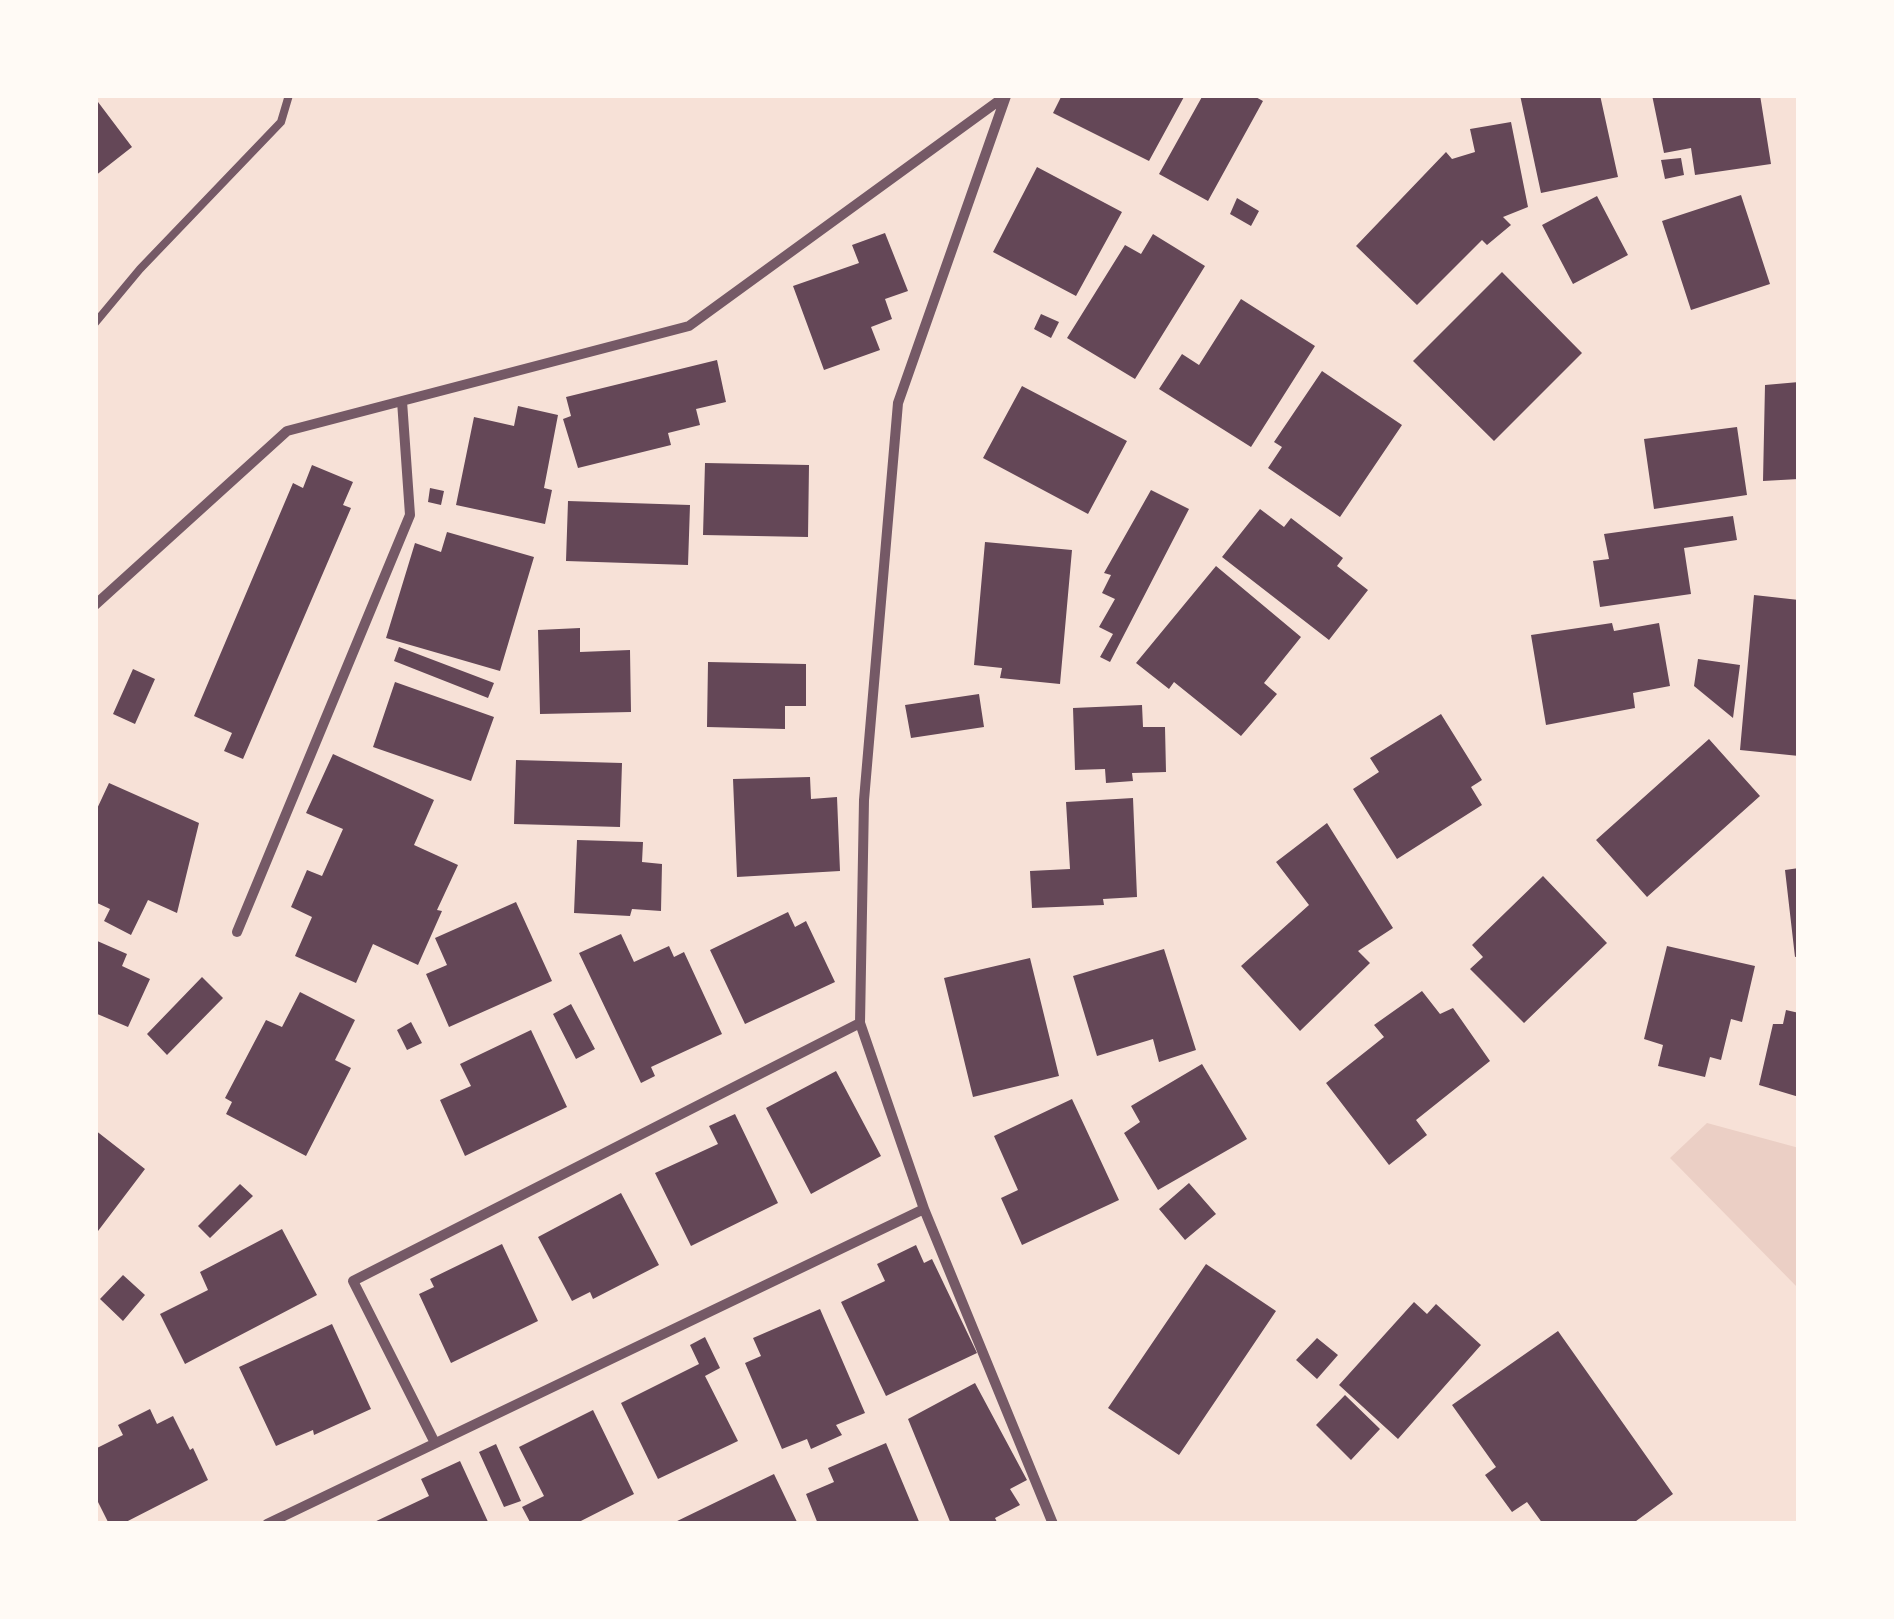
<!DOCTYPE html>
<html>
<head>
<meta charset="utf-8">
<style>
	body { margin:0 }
	#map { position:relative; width:1894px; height:1619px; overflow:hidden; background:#f7e1d7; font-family:"Asap Condensed",sans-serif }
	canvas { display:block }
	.frame { position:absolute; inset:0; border:98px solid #fffaf5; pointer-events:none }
</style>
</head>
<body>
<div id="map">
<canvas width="1894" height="1619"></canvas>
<div class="frame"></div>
</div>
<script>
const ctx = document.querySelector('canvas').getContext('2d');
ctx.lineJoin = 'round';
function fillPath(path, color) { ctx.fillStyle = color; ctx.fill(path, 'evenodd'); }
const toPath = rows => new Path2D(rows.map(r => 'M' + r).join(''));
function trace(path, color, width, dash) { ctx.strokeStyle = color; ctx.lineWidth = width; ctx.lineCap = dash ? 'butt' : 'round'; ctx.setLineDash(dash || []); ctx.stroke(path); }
fillPath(toPath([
	[1707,1123,1799,1148,1799,1289,1670,1158]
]), '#ebcfc5');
fillPath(toPath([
	[1062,95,1185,95,1149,161,1053,113],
	[1203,95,1252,95,1263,101,1208,201,1159,174],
	[1520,95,1600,95,1618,177,1541,193],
	[1652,95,1760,95,1771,164,1695,175,1691,148,1664,153],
	[95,98,132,147,95,176],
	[1511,122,1528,207,1503,217,1511,225,1487,245,1482,240,1417,305,1356,246,1446,152,1452,159,1475,152,1470,129],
	[1681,158,1684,175,1665,179,1661,160],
	[1037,167,1122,212,1076,296,993,252],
	[1741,195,1770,284,1691,310,1662,221],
	[1597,196,1628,255,1573,284,1542,225],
	[1237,198,1259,211,1251,226,1230,214],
	[885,233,908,291,885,299,892,319,871,327,880,350,824,370,793,286,859,263,852,245],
	[1153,234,1205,266,1135,379,1067,338,1125,245,1141,254],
	[1502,272,1582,353,1494,441,1413,361],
	[1241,299,1315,346,1251,447,1159,389,1182,354,1199,365],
	[1041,314,1059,322,1051,338,1034,329],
	[717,360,726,402,696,409,700,425,668,433,671,445,578,468,563,419,571,416,566,397],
	[1322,371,1402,425,1340,517,1268,468,1282,447,1274,442],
	[1799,382,1799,479,1763,481,1765,385],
	[1022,386,1127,441,1088,514,983,458],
	[518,406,558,415,544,488,552,490,545,524,456,505,474,417,514,426],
	[1737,427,1747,495,1654,509,1644,439],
	[705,463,809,465,808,537,703,535],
	[312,465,353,482,343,505,351,508,243,759,224,751,232,733,194,716,293,483,303,488],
	[430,488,444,491,441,505,428,502],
	[1151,490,1189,509,1110,662,1100,657,1113,634,1099,627,1115,599,1102,593,1111,575,1104,573],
	[568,501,690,505,688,565,566,561],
	[1260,509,1284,527,1291,518,1343,558,1337,566,1368,590,1329,640,1222,557],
	[1733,516,1737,540,1684,548,1691,594,1600,607,1593,561,1609,559,1604,534],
	[447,532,534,557,500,671,386,638,415,543,441,552],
	[985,542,1072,550,1060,684,1000,678,1002,668,974,665],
	[1216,566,1301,637,1264,683,1277,694,1241,736,1174,682,1169,689,1136,663],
	[1754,595,1799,600,1799,756,1740,750],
	[1612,623,1614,631,1659,623,1670,686,1633,693,1635,708,1546,725,1531,635],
	[580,628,580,652,630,650,631,712,540,714,538,630],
	[399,647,494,683,488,698,394,661],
	[1698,659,1740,665,1733,718,1694,686],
	[708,662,806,664,806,706,785,706,785,729,707,727],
	[133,669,155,679,135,724,113,714],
	[395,682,494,717,471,781,373,747],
	[979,694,984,727,911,738,905,705],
	[1142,705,1143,727,1165,727,1166,772,1132,773,1133,781,1106,783,1105,769,1075,770,1073,708],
	[1441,714,1482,780,1471,787,1482,805,1397,859,1353,789,1379,772,1370,758],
	[1709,739,1760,796,1647,897,1596,840],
	[333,754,434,800,414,845,458,865,437,910,442,911,418,965,373,944,356,983,295,956,312,917,291,907,307,870,322,876,343,829,306,813],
	[516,760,622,763,620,827,514,824],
	[810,777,811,799,837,797,840,871,737,877,733,779],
	[109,783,199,823,177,913,148,900,131,935,104,921,110,909,95,902,95,813],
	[1133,798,1137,897,1103,899,1104,905,1032,908,1030,871,1070,869,1066,802],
	[1327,823,1393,928,1358,951,1370,963,1300,1031,1241,966,1309,905,1276,862],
	[577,840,643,842,642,862,662,864,661,911,632,909,630,916,574,913],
	[1799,868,1799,956,1795,957,1785,870],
	[1543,876,1607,943,1524,1023,1470,969,1483,957,1472,945],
	[516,902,552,981,449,1027,426,974,447,965,435,938],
	[788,912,795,927,806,921,835,982,745,1024,710,950],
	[621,934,634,962,669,946,674,957,684,952,722,1034,651,1067,655,1076,641,1083,579,953],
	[95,940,127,954,122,966,150,979,128,1027,95,1013],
	[1667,946,1755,966,1742,1022,1731,1019,1721,1060,1710,1057,1705,1077,1658,1066,1663,1045,1644,1039],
	[1164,949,1196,1050,1159,1062,1153,1039,1097,1056,1073,976],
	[1030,958,1059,1076,973,1097,944,978],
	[202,977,223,998,167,1055,147,1034],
	[1422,991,1440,1014,1453,1008,1490,1061,1416,1120,1427,1135,1389,1165,1326,1083,1384,1037,1374,1025],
	[300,992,355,1020,335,1060,351,1068,306,1156,226,1114,232,1102,225,1098,266,1020,282,1027],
	[571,1004,595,1049,576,1059,553,1014],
	[1786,1010,1799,1013,1799,1097,1759,1085,1773,1024,1783,1024],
	[411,1022,422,1043,407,1050,397,1030],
	[531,1030,567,1107,465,1156,440,1100,471,1086,460,1064],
	[1202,1064,1247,1139,1158,1190,1124,1133,1140,1122,1131,1106],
	[836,1071,881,1156,811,1194,766,1108],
	[1072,1099,1119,1200,1022,1245,1001,1198,1018,1190,994,1136],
	[735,1114,778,1203,691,1246,655,1173,718,1144,709,1126],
	[95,1130,145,1169,95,1235],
	[1189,1183,1216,1214,1185,1240,1159,1209],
	[240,1184,253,1196,210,1238,198,1226],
	[621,1193,659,1265,593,1299,590,1292,572,1301,538,1237],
	[282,1229,317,1295,185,1364,160,1314,208,1290,200,1272],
	[502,1244,538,1321,451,1363,419,1294,434,1287,430,1279],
	[916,1245,924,1263,932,1259,977,1353,886,1396,841,1302,885,1281,877,1264],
	[1206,1264,1276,1311,1179,1455,1108,1408],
	[123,1275,145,1295,123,1321,100,1299],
	[1414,1302,1427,1314,1436,1304,1481,1345,1398,1439,1339,1385],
	[820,1309,865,1413,836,1425,842,1435,811,1449,807,1439,782,1449,745,1363,761,1356,753,1338],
	[332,1324,371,1409,314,1435,313,1430,276,1446,239,1367],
	[1558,1331,1673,1494,1632,1524,1543,1524,1527,1502,1512,1512,1485,1475,1496,1467,1452,1405],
	[705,1337,720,1368,705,1376,738,1441,658,1479,621,1403,699,1364,690,1345],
	[1317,1338,1338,1355,1317,1379,1296,1360],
	[975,1383,1027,1480,1010,1489,1020,1505,995,1518,998,1524,951,1524,908,1419],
	[1345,1395,1380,1429,1351,1460,1316,1425],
	[150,1409,157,1424,173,1416,190,1450,193,1448,208,1480,122,1524,109,1524,95,1496,95,1449,123,1435,118,1425],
	[593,1410,634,1494,575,1524,531,1524,522,1507,544,1496,519,1447],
	[886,1443,920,1524,818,1524,806,1494,834,1482,828,1468],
	[496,1444,521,1501,504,1507,479,1452],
	[460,1461,489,1524,370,1524,429,1496,421,1479],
	[774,1474,798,1524,671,1524]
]), '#644757');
trace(toPath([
	[95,323,140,269,281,122,289,95]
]), '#755966', 8);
trace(toPath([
	[1006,96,898,403,864,800,860,1023,924,1209,1053,1524],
	[95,605,287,431,689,326,1004,97],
	[237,932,410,515,402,401],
	[435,1443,353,1281,860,1023],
	[267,1524,924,1209]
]), '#755966', 10);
</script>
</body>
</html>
